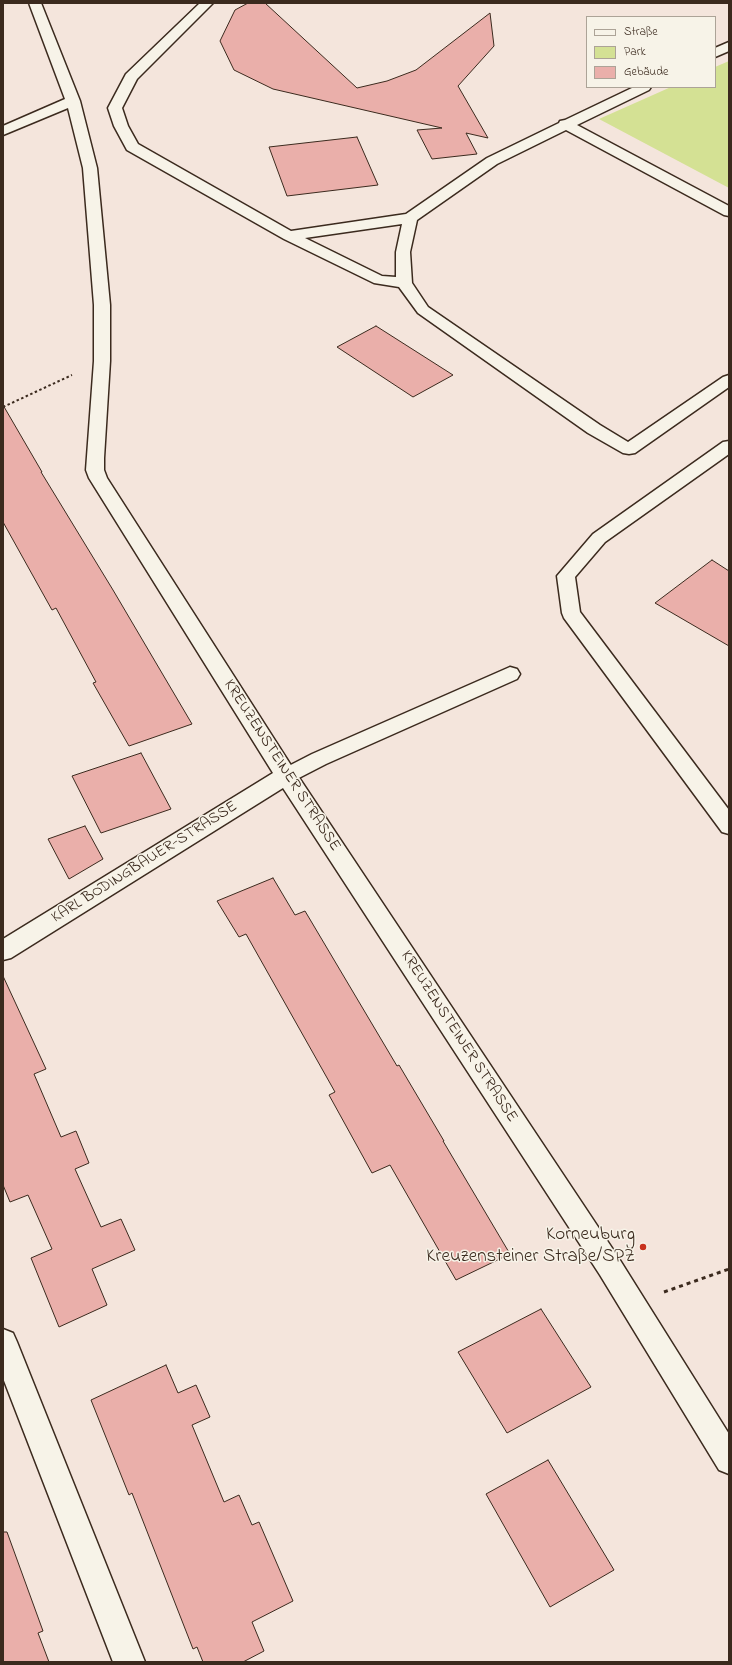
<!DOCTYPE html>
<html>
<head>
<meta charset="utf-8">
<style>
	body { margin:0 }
	#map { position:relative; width:732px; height:1665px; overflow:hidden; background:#f4e5dc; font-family:"Indie Flower",sans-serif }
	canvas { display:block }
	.frame { position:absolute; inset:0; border:4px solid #3b2a1e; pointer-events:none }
	.legend { position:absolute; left:586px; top:16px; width:130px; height:72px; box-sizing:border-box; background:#f7f3e8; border:1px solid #aca397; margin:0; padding:5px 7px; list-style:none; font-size:12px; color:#3b2a1e }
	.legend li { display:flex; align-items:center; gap:8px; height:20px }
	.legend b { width:20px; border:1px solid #aca397 }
</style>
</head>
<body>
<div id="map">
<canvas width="732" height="1665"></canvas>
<div class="frame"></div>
<ul class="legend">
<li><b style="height:5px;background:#f7f3e8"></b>Straße</li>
<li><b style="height:11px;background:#d4e194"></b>Park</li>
<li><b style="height:11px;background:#eaafaa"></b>Gebäude</li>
</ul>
</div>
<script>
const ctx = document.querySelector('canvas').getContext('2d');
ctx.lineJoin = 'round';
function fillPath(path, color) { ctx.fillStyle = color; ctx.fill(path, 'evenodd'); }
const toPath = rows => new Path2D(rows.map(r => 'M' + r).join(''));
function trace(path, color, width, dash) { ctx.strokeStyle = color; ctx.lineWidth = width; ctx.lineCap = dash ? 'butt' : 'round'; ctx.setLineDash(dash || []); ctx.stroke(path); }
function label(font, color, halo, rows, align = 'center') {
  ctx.font = font + ' "Indie Flower",sans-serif'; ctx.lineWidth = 3; ctx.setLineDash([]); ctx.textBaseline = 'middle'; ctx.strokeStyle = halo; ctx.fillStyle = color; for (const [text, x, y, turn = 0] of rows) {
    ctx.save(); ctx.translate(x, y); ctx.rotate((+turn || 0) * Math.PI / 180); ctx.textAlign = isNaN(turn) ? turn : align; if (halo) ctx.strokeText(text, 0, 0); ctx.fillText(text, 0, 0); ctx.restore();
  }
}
fillPath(toPath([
	[729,61,729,188,599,119,671,87,715,87,715,67]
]), '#d4e194');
const building = toPath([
	[248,3,265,3,357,88,387,81,416,70,490,13,494,46,458,86,488,138,466,133,477,154,432,159,417,130,442,128,273,89,234,70,220,41,235,10,248,3],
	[357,137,378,185,287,196,269,147,357,137],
	[376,326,453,375,413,397,337,347,376,326],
	[3,405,42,472,41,472,113,590,192,724,129,746,93,683,96,682,56,608,52,610,3,522,3,405],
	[712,560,729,571,729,646,655,603,712,560],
	[141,753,171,809,101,833,72,776,141,753],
	[85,826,103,859,69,879,48,839,85,826],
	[273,878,295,915,305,911,397,1066,399,1065,444,1141,443,1141,510,1254,456,1280,390,1165,372,1173,329,1095,335,1092,246,934,239,937,217,901,273,878],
	[3,976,46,1069,34,1074,61,1137,76,1131,89,1163,75,1169,101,1227,121,1219,135,1250,92,1269,107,1305,59,1327,31,1258,52,1249,28,1195,10,1202,3,1185,3,976],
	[541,1309,591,1387,507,1433,458,1352,541,1309],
	[166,1365,178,1393,196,1385,210,1417,192,1425,224,1502,239,1495,252,1525,259,1522,293,1601,252,1622,264,1651,243,1662,203,1662,197,1647,193,1649,132,1493,129,1495,91,1400,166,1365],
	[548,1460,614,1570,550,1607,486,1494,548,1460],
	[3,1532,7,1532,43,1631,38,1633,49,1662,3,1662,3,1532]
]);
fillPath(building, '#eaafaa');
trace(building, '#3b2a1e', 1);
const lane = toPath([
	[200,3,213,3,137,79,122,108,128,126,138,144,291,231,406,214,487,158,559,123,560,121,565,120,634,87,651,87,649,90,577,125,729,206,729,216,724,215,566,130,497,164,417,220,410,252,412,283,428,307,600,425,628,442,723,377,729,375,729,387,635,453,629,454,623,453,588,433,418,313,399,287,374,283,284,239,127,150,114,126,108,108,126,74,200,3],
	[402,224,396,252,396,277,382,276,305,238,402,224],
	[729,42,729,51,715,57,715,48,729,42],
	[729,441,729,454,605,542,575,577,580,612,729,810,729,834,722,832,564,618,562,613,557,576,593,534,723,442,729,441],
	[510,667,517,669,520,674,517,679,326,764,293,781,286,784,279,781,276,776,279,771,312,754,510,667]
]);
const street = toPath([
	[29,3,41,3,80,101,97,168,110,305,110,361,104,458,104,470,107,478,294,770,618,1257,729,1434,729,1474,719,1470,600,1275,283,788,11,958,3,960,3,939,273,773,89,478,86,470,94,361,94,305,83,168,68,108,3,135,3,126,65,99,29,3],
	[3,1329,13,1333,17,1342,145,1662,113,1662,3,1378,3,1329]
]);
trace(lane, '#3b2a1e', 3);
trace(street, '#3b2a1e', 3);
trace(toPath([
	[3,407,72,375]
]), '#3b2a1e', 2, [2.5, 2.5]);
trace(toPath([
	[664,1292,729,1269]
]), '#3b2a1e', 3, [4, 4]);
fillPath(lane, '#f7f3e8');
fillPath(street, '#f7f3e8');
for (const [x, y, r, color] of [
	[643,1247,4,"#c8321e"]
]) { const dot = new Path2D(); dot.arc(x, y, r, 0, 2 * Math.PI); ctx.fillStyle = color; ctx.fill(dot); trace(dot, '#f7f3e8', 1.5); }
label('16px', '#3b2a1e', '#f7f3e8', [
	["KREUZENSTEINER STRASSE",281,766,57],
	["KARL BODINGBAUER-STRASSE",145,863,-32],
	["KREUZENSTEINER STRASSE",458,1037,57]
]);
label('19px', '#3b2a1e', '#f7f3e8', [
	["Korneuburg",635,1236],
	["Kreuzensteiner Straße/SPZ",635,1258]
], 'right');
</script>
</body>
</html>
